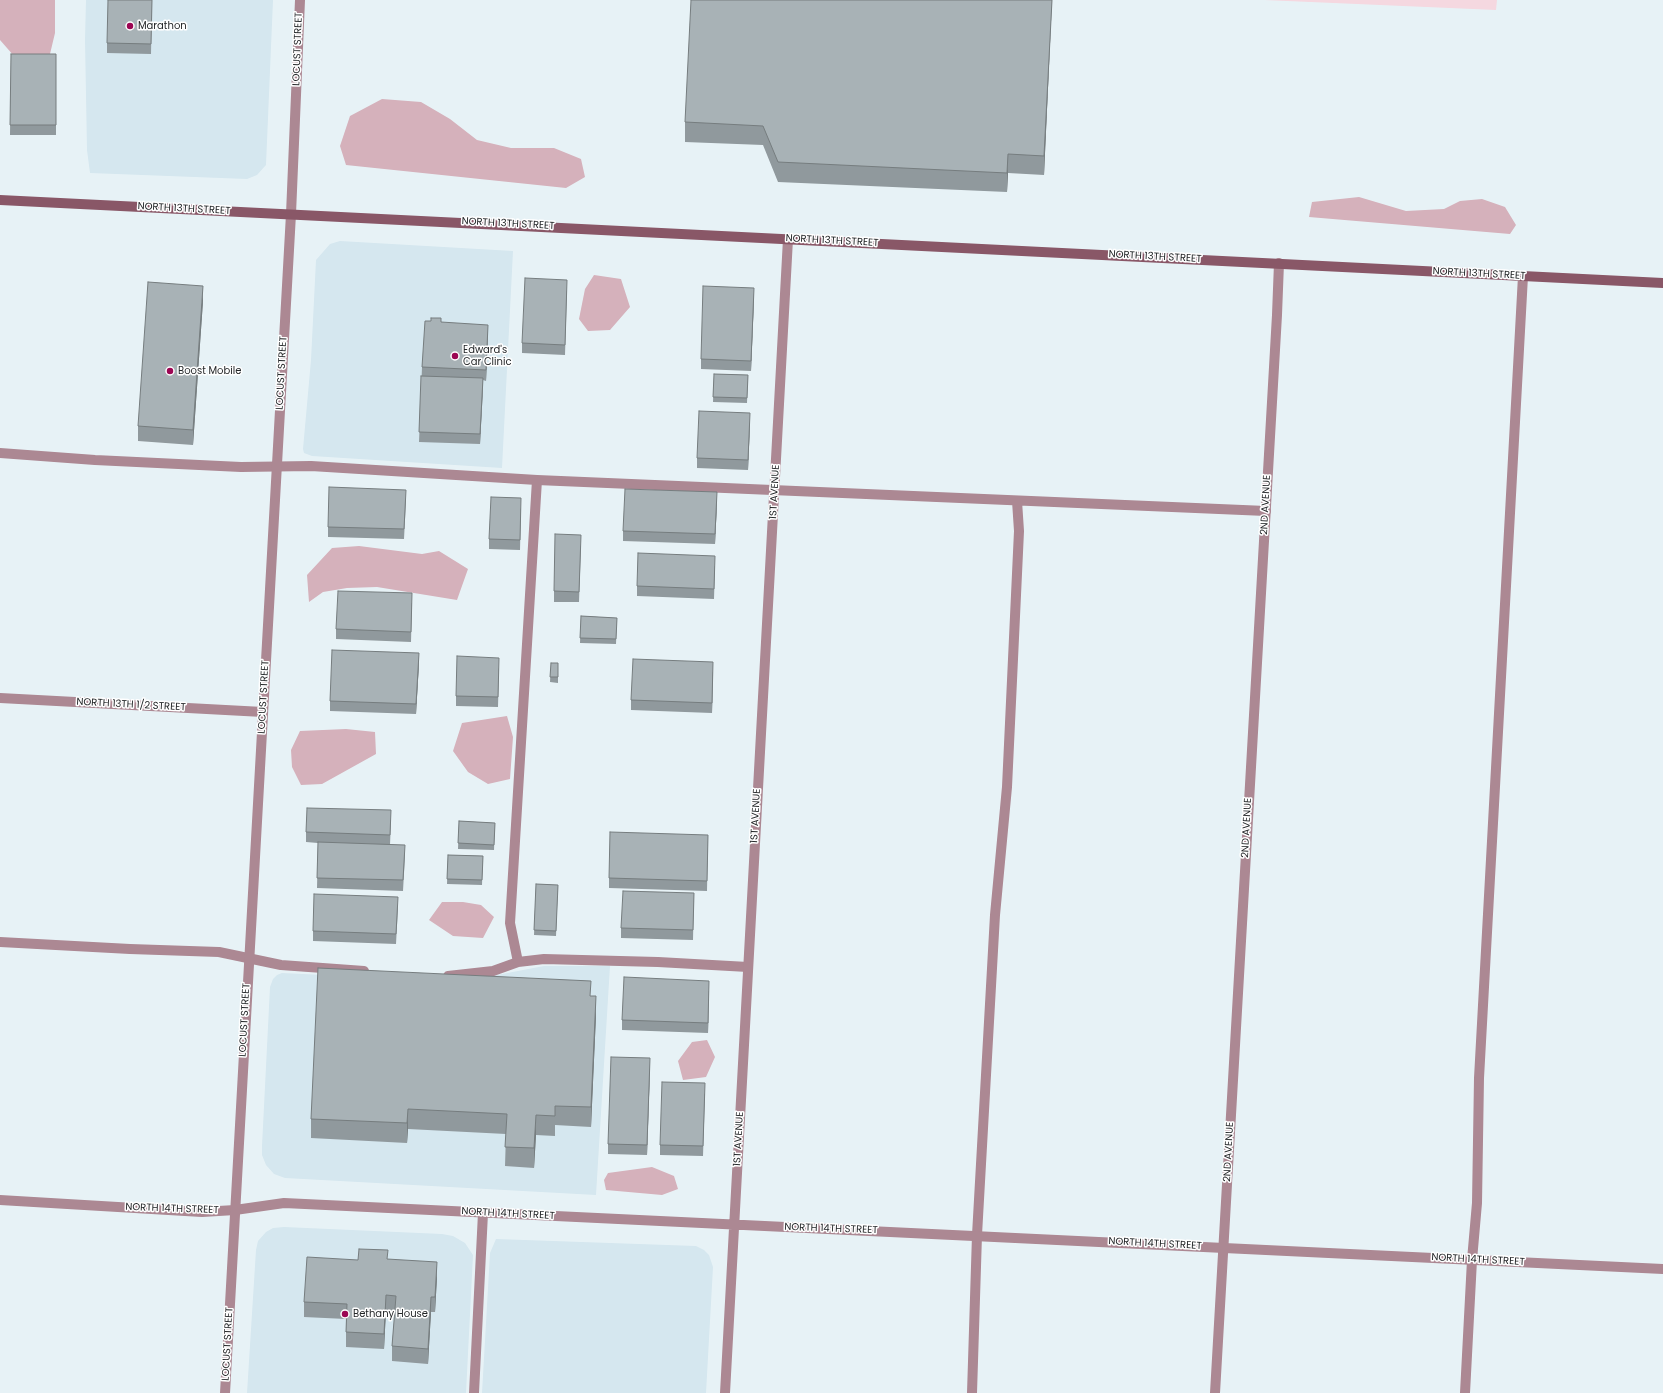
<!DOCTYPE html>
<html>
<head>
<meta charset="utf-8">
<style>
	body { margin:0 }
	canvas { display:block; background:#e7f2f6 }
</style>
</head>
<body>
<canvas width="1663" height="1393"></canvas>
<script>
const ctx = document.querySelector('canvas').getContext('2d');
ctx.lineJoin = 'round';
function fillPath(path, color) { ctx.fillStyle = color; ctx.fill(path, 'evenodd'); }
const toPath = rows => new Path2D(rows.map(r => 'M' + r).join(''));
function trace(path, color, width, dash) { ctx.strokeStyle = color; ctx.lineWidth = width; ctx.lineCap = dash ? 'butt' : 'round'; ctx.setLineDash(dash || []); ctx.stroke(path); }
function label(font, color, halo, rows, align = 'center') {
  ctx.font = font + ' Poppins,sans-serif'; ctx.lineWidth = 3; ctx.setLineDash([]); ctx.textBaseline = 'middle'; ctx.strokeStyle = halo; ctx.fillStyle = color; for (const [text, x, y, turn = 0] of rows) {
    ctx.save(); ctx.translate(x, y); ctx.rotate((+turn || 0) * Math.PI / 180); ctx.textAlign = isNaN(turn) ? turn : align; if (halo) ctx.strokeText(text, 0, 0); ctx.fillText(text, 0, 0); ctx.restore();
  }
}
fillPath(toPath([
	[86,0,273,0,266,165,257,175,247,179,90,173,87,150,85,40],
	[340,241,513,251,502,468,312,456,304,453,303,449,311,360,316,260,330,244],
	[544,966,610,966,596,1195,285,1178,274,1174,266,1165,262,1155,262,1146,270,987,273,979,277,975,282,973,449,981,497,975],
	[284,1227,442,1234,453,1236,465,1243,473,1255,466,1393,247,1393,256,1250,258,1241,266,1232,273,1228],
	[496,1239,696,1246,704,1250,709,1255,713,1267,706,1393,482,1393,490,1253]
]), '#d5e7ef');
fillPath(toPath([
	[1264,0,1497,0,1496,10]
]), '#f5d8e0');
fillPath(toPath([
	[0,0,55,0,55,33,50,54,14,56,0,40],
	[382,99,421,102,450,119,477,140,511,148,554,148,581,159,585,177,566,188,346,165,340,146,350,116],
	[1359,197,1406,211,1444,209,1460,201,1482,199,1505,207,1516,225,1510,234,1309,217,1312,202],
	[594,275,621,279,630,307,610,330,588,331,579,319,585,289],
	[359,546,422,554,439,551,468,569,457,600,377,587,347,588,323,592,309,602,307,575,332,548],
	[507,716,513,737,510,779,488,784,468,772,453,751,462,723],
	[346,729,375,732,376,754,322,784,301,785,292,767,291,750,300,731],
	[442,902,463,902,481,905,494,917,483,938,453,936,429,920],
	[707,1040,715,1057,706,1077,683,1080,678,1061,692,1042],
	[652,1167,674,1176,678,1189,662,1195,606,1190,604,1180,608,1173]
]), '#d5b1bb');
trace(toPath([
	[0,453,95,460,241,467,311,466,537,480,1266,511],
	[537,480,510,923,518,962,544,959,658,962,748,967],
	[0,942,130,949,219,952,281,965,364,971],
	[448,976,493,971,518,962],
	[474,1393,483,1213],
	[972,1393,977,1235,995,915,1007,787,1019,531,1017,501],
	[1465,1393,1472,1260,1477,1203,1479,1078,1523,276]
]), '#ac8893', 10);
trace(toPath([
	[0,698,263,712],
	[0,1200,202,1212,235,1210,284,1203,1663,1269],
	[725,1393,788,239],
	[1215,1393,1277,315,1279,263]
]), '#ac8893', 10);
trace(toPath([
	[225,1393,291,214,300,0]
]), '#ac8893', 10);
trace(toPath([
	[0,200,1663,283]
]), '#895767', 10);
fillPath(toPath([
	[152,0,151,54,107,53,107,43],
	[1052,0,1044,175,1008,173,1007,192,778,182,763,145,685,142,685,122],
	[11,54,56,54,56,135,10,135],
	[567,290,565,355,522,353,522,343],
	[754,298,751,371,701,369,701,359],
	[203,301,193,445,138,441,138,426],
	[431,321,441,322,488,335,486,381,483,380,480,444,419,442,422,367],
	[714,374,748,375,747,403,713,402],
	[750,423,748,470,697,468,697,458],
	[406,500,404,539,328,537,328,527],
	[717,502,715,544,623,541,623,531],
	[521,508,520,550,489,549,489,539],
	[581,545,579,602,554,602,554,591],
	[715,566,714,599,637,596,637,586],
	[412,603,411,642,336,639,336,629],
	[581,616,617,618,616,644,580,643],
	[419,663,416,714,330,711,330,701],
	[551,663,558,663,558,683,550,682],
	[499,668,498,707,456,706,456,696],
	[713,672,712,713,631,710,631,700],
	[391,820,390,845,405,855,403,891,317,888,318,843,306,842,306,832],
	[459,821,495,823,494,850,458,849],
	[708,835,707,891,609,888,609,878],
	[448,855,483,856,482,885,447,884],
	[536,884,558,885,556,936,534,935],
	[694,893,693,940,621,938,621,928],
	[398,907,396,944,313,941,313,931],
	[709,991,708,1033,622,1030,622,1020],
	[591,996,596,1015,591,1127,555,1125,555,1136,536,1135,534,1168,505,1166,506,1134,408,1129,407,1143,311,1138,311,1119],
	[650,1068,647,1155,608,1154,608,1144],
	[705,1093,703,1156,660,1155,660,1145],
	[388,1259,437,1277,435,1312,431,1312,428,1364,392,1361,392,1346,395,1311,386,1310,384,1349,346,1347,346,1319,304,1317,304,1302,358,1260]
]), '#90999d');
fillPath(toPath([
	[1052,0,1044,175,1044,156],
	[1008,154,1008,173,1007,192,1007,173],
	[203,286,203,301,193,445,193,430],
	[754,288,754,298,751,371,751,361],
	[488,325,488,335,486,381,486,370],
	[483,378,483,388,480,444,480,434],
	[750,413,750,423,748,470,748,460],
	[717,492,717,502,715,544,715,534],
	[419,653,419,663,416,714,416,704],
	[713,662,713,672,712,713,712,703],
	[709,981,709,991,708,1033,708,1023],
	[596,996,596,1015,591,1127,591,1107],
	[650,1058,650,1068,647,1155,647,1145],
	[408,1109,408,1129,407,1143,407,1123],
	[536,1115,536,1135,534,1168,534,1148],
	[437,1262,437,1277,435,1312,435,1297],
	[386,1295,386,1310,384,1349,384,1334],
	[431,1297,431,1312,428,1364,428,1349]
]), '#767d7f');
const building = toPath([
	[108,0,152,0,151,44,107,43,108,0],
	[691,0,1052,0,1044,156,1008,154,1007,173,778,162,763,126,685,122,691,0],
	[11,54,56,54,56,125,10,125,11,54],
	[525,278,567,280,565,345,522,343,525,278],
	[148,282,203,286,193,430,138,426,148,282],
	[703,286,754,288,751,361,701,359,703,286],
	[431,318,441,318,441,322,488,325,486,370,422,367,425,321,431,321,431,318],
	[714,374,748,375,747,398,713,397,714,374],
	[421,376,483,378,480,434,419,432,421,376],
	[699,411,750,413,748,460,697,458,699,411],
	[329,487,406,490,404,529,328,527,329,487],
	[625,489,717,492,715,534,623,531,625,489],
	[491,497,521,498,520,540,489,539,491,497],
	[555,534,581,535,579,592,554,591,555,534],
	[638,553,715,556,714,589,637,586,638,553],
	[338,591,412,593,411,632,336,629,338,591],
	[581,616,617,618,616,639,580,638,581,616],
	[332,650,419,653,416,704,330,701,332,650],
	[457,656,499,658,498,697,456,696,457,656],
	[633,659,713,662,712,703,631,700,633,659],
	[551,663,558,663,558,677,550,677,551,663],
	[307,808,391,810,390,835,306,832,307,808],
	[459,821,495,823,494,845,458,843,459,821],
	[610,832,708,835,707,881,609,878,610,832],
	[318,842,405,845,403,880,317,878,318,842],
	[448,855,483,856,482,880,447,879,448,855],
	[536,884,558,885,556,931,534,930,536,884],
	[623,891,694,893,693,930,621,928,623,891],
	[314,894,398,897,396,934,313,931,314,894],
	[318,968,591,981,590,996,596,996,591,1107,555,1106,555,1116,536,1115,534,1148,505,1147,507,1114,408,1109,407,1123,311,1119,318,968],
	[624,977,709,981,708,1023,622,1020,624,977],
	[611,1057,650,1058,647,1145,608,1144,611,1057],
	[662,1082,705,1083,703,1146,660,1145,662,1082],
	[359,1249,388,1250,387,1259,437,1262,435,1297,431,1297,428,1349,392,1346,396,1296,386,1295,384,1334,346,1332,347,1304,304,1302,307,1257,358,1260,359,1249]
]);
fillPath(building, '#a8b2b6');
trace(building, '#767d7f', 1);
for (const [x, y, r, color] of [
	[130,26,4,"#9c0653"],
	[455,356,4,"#9c0653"],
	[170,371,4,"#9c0653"],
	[345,1314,4,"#9c0653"]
]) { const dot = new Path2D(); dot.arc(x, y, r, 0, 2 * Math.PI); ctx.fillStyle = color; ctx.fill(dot); trace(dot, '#fff', 1.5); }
label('10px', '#222527', '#fff', [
	["Marathon",138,26],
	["Edward's",463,350],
	["Car Clinic",463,362],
	["Boost Mobile",178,371],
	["Bethany House",353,1314]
], 'left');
label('10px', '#222527', '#fff', [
	["LOCUST STREET",298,49,-88],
	["NORTH 13TH STREET",184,209,3],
	["NORTH 13TH STREET",508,224,3],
	["NORTH 13TH STREET",832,241,3],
	["NORTH 13TH STREET",1155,257,3],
	["NORTH 13TH STREET",1479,274,3],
	["LOCUST STREET",282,373,-87],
	["1ST AVENUE",775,492,-87],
	["2ND AVENUE",1266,505,-87],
	["LOCUST STREET",264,697,-87],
	["NORTH 13TH 1/2 STREET",131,705,3],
	["1ST AVENUE",756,816,-87],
	["2ND AVENUE",1247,828,-87],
	["LOCUST STREET",245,1020,-87],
	["1ST AVENUE",739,1139,-87],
	["2ND AVENUE",1229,1152,-87],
	["NORTH 14TH STREET",172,1209,2],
	["NORTH 14TH STREET",508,1214,3],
	["NORTH 14TH STREET",831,1229,2],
	["NORTH 14TH STREET",1155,1244,3],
	["NORTH 14TH STREET",1478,1260,3],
	["LOCUST STREET",228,1344,-87]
]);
</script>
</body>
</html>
